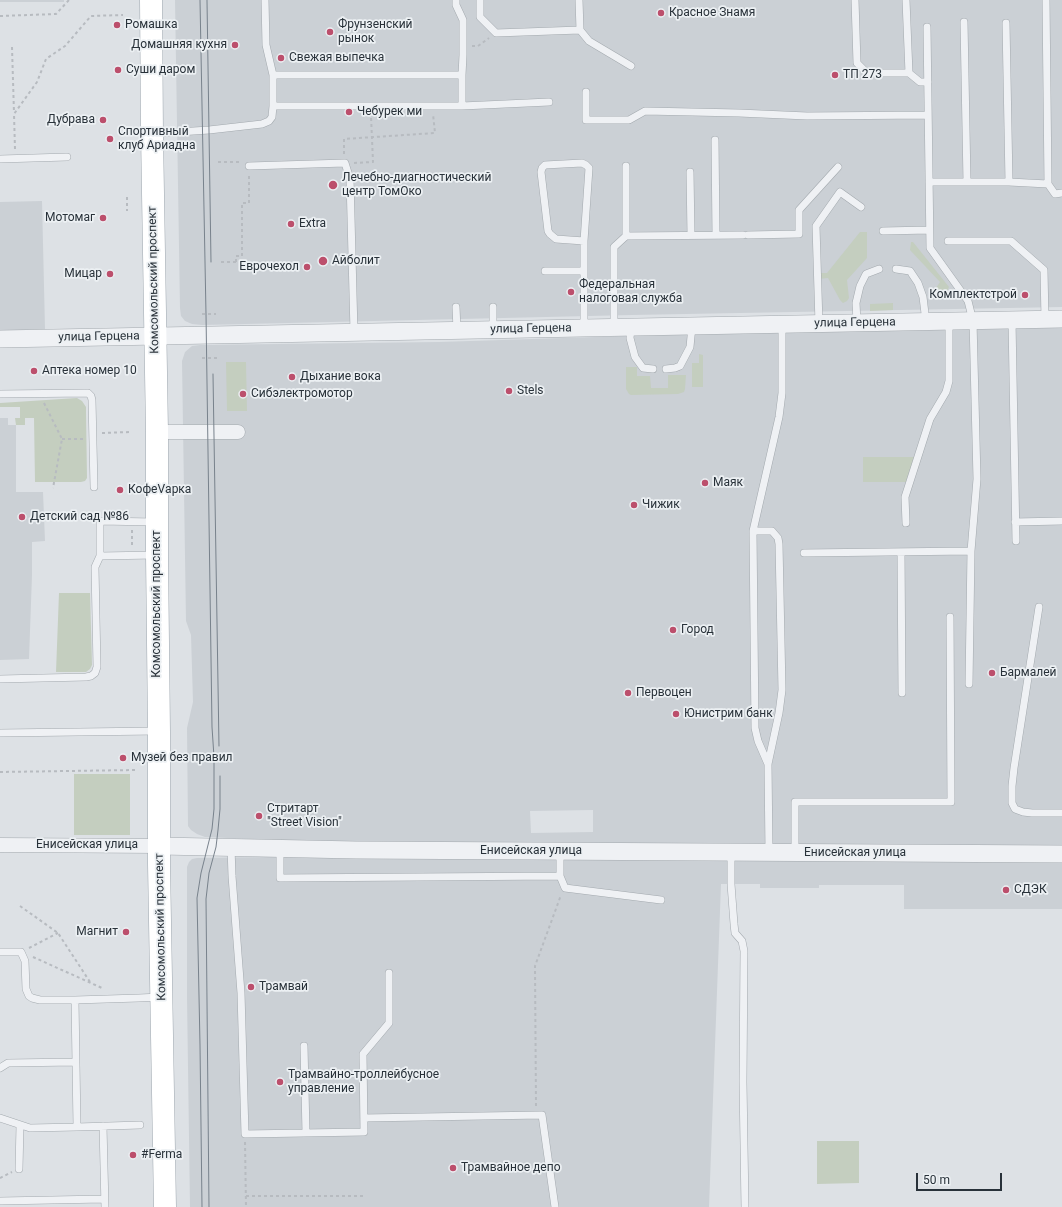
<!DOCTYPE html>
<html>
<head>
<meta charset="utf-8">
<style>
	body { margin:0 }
	#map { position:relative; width:1062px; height:1207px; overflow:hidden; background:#dde1e5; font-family:Roboto,sans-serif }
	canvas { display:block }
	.scale { position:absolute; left:916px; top:1173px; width:86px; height:18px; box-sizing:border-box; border:2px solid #283139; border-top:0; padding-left:5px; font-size:12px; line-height:14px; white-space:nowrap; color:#283139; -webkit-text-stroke:3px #ecf0f3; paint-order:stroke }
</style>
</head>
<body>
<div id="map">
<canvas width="1062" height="1207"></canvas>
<div class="scale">50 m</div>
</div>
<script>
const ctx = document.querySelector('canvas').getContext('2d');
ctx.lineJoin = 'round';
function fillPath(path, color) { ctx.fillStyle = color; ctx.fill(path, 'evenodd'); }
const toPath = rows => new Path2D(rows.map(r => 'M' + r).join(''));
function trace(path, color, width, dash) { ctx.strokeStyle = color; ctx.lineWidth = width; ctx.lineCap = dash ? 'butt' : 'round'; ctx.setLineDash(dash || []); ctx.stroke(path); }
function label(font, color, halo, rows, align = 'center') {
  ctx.font = font + ' Roboto,sans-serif'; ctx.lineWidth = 3.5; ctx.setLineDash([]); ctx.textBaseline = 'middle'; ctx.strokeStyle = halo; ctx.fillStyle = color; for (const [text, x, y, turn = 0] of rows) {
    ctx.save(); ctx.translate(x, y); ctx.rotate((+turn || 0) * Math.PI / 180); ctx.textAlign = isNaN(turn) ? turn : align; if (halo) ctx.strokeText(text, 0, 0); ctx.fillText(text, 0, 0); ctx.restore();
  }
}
fillPath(toPath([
	[0,0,64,0,64,2,0,2],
	[175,0,1062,0,1062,307,632,315,202,325,192,324,185,321,181,316,180,308],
	[42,201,45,329,0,331,0,202],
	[1062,324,1062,846,340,843,205,837,197,834,191,830,188,826,187,728,193,702,191,635,186,621,182,361,185,352,192,346,200,345,439,342,595,337,972,325],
	[593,810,593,832,531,833,530,811],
	[0,418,8,418,8,425,16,425,16,492,43,492,45,541,32,542,32,575,29,659,0,660],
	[268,857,1062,862,1062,909,904,909,904,885,819,885,819,888,760,888,760,884,721,884,709,1207,190,1207,187,997,187,867,189,862,192,859,197,858]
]), '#cbd0d5');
fillPath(toPath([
	[860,232,867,232,867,258,847,280,849,298,847,301,843,303,840,300,828,278,818,279,818,273,827,273],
	[911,242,913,242,949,287,947,291,939,291,936,288,940,282,910,250],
	[893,303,893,310,870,311,870,304],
	[699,354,703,355,703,387,692,387,692,363,699,363],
	[226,362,246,362,247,411,227,411],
	[626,367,637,367,637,376,650,376,651,388,668,388,668,375,686,375,685,389,684,392,678,394,631,395,629,394,626,389],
	[77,398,82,401,86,407,86,413,87,478,85,481,81,482,35,482,34,418,25,418,25,425,16,425,15,418,20,418,20,407,0,407,0,403],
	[863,457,914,457,906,482,863,482],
	[59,593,90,593,92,665,90,669,86,672,56,672],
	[74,774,130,774,130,835,74,835],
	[817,1141,859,1141,859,1183,817,1184]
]), '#c4cebf');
const service = toPath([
	[265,0,266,45,273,75],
	[480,0,480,17,496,33,580,30],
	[579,0,580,30,589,41,631,66],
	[855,0,857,63,867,73,909,73,920,82,928,82],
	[906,0,909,73],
	[1046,0,1048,184,1055,194,1062,193],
	[964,22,967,182],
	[1006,23,1009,182],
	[927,27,930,248,968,301,973,321,977,479,971,551,969,684],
	[462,75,462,106,549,102],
	[586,92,586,120,629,120,645,111,739,113,807,116,928,115],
	[273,106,462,106],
	[163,133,209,130,262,124,269,121,272,117,273,106,273,75,462,75,463,55,463,20,456,5,456,0],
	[715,140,716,235],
	[0,159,67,157],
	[249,166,345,163,350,179,354,332],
	[690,172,691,235],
	[929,182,1009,182,1048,184],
	[883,231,929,230],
	[748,235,799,234,799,210,838,167],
	[626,236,626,166],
	[584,241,556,239,550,234,548,231,541,172,542,168,545,165,582,163,586,165,589,168,584,241,584,328],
	[948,241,1011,241,1044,270,1045,320],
	[896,269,910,271,918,283,923,297,926,322],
	[545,271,584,271],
	[456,307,457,330],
	[1012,321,1016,541],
	[857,322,856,303,860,286,866,274,879,269],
	[819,324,816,226,840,192,861,207],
	[614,327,614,247,626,236,743,235],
	[631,328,630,338,635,357,643,368,653,369],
	[493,330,493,307],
	[666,369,675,368,680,366,690,347,692,326],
	[0,394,88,393,91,396,92,400,94,487],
	[154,522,100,521,100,556,155,555],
	[1015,522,1062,521],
	[906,523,905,497,930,419,946,392,949,381,949,322],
	[753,531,772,531,778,538,779,544,782,690,779,713,768,764,769,852],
	[901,552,902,693],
	[804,553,971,551],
	[1039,607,1014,768,1012,786,1012,803,1015,809,1023,812,1032,813,1062,813],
	[0,679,86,677,91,676,95,673,97,667,95,567,100,556],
	[0,733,157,731],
	[768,764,758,741,755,728,753,531,779,417,782,393,782,325],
	[231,847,232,876,241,993,245,1134,364,1132,363,1054,389,1023,389,973],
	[280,849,280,878,560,876],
	[560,852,560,876,565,888,661,900],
	[731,852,731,884,734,924,735,933,742,941,744,951,743,1082,745,1207],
	[795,852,795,802,951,802,950,617],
	[0,952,21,952,25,961,26,989,29,996,32,998,40,1000,75,1000],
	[304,1046,306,1133],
	[0,1068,8,1063,76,1062],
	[0,1118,30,1128,77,1127],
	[364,1118,542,1115,555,1207],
	[140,1125,77,1127,75,1000,139,998,160,997],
	[103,1126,105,1207],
	[19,1169,20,1125],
	[0,1201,104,1199]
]);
const minor = toPath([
	[157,432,238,432],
	[0,845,160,846]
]);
const tertiary = toPath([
	[0,339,1062,319],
	[160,846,356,850,1062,854]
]);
const primary = toPath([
	[151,0,152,134,157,432,157,555,159,731,159,864,165,1207]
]);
trace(service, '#a3a9ae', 8);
trace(minor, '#a3a9ae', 15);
trace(tertiary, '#a3a9ae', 18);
trace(primary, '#9ea7af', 23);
trace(toPath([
	[0,16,56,14,69,0],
	[472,46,478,46,489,38],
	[12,47,14,113],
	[15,149,14,114,37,82,46,59,65,46,91,16,123,15],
	[344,154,344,139,435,133,433,114],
	[218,162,241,162],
	[354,163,373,162,371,116],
	[127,197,127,211],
	[221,262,242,262],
	[236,262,236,256,242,256,242,203,249,203,249,175],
	[202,314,216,314],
	[202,358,217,358],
	[44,403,62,439,53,488],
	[102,433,130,432],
	[62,439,85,439],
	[132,530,132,546],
	[0,772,135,770],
	[20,906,58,933,90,982],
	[29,948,58,933],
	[33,957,102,988],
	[536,1106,535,966,561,895],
	[245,1142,246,1207],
	[0,1178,12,1172],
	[246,1196,365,1196]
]), '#b7bbc0', 2, [3, 3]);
trace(service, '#eff1f4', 7);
trace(minor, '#eff1f4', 14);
trace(tertiary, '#eff1f4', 17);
trace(primary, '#fff', 22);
trace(toPath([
	[200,0,206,314,212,727,214,757,214,809,212,829,201,873,197,898,200,1045,202,1207],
	[207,0,211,262],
	[213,374,219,746],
	[209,1207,206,899,209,873,216,847,218,830,220,809,220,776]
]), '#78828c', 1);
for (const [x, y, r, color] of [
	[661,13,4,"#bc4f6c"],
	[117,25,4,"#bc4f6c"],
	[330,32,4,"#bc4f6c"],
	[235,45,4,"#bc4f6c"],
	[281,58,4,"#bc4f6c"],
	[118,70,4,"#bc4f6c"],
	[835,75,4,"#bc4f6c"],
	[349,112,4,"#bc4f6c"],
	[103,120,4,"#bc4f6c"],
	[110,139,4,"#bc4f6c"],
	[333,185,5,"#bc4f6c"],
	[103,218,4,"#bc4f6c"],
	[291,224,4,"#bc4f6c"],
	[323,261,5,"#bc4f6c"],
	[307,267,4,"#bc4f6c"],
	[110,274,4,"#bc4f6c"],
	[571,292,4,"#bc4f6c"],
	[1025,295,4,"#bc4f6c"],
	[34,371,4,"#bc4f6c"],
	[292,377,4,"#bc4f6c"],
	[509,391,4,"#bc4f6c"],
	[243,394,4,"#bc4f6c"],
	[705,483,4,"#bc4f6c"],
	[120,490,4,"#bc4f6c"],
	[634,505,4,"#bc4f6c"],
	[22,517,4,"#bc4f6c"],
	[673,630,4,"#bc4f6c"],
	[992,673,4,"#bc4f6c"],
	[628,693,4,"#bc4f6c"],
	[676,714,4,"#bc4f6c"],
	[123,758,4,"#bc4f6c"],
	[259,816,4,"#bc4f6c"],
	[1006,890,4,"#bc4f6c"],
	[126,932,4,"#bc4f6c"],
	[251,987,4,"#bc4f6c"],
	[280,1082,4,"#bc4f6c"],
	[133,1155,4,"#bc4f6c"],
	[453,1168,4,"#bc4f6c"]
]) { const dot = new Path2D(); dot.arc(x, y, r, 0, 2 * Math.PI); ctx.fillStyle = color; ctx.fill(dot); trace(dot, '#ecf0f3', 1.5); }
label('12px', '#283139', '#ecf0f3', [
	["Красное Знамя",669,13],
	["Ромашка",125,25],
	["Фрунзенский",338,25],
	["рынок",338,39],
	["Домашняя кухня",227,45,"right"],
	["Свежая выпечка",289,58],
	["Суши даром",126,70],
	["ТП 273",843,75],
	["Чебурек ми",357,112],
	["Дубрава",95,120,"right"],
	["Спортивный",118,132],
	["клуб Ариадна",118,146],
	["Лечебно-диагностический",342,178],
	["центр ТомОко",342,192],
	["Мотомаг",95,218,"right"],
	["Extra",299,224],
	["Айболит",332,261],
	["Еврочехол",299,267,"right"],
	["Мицар",102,274,"right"],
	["Федеральная",579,285],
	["налоговая служба",579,299],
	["Комплектстрой",1017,295,"right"],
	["Аптека номер 10",42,371],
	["Дыхание вока",300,377],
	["Stels",517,391],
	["Сибэлектромотор",251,394],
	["Маяк",713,483],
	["КофеVарка",128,490],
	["Чижик",642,505],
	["Детский сад №86",30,517],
	["Город",681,630],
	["Бармалей",1000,673],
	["Первоцен",636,693],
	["Юнистрим банк",684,714],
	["Музей без правил",131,758],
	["Стритарт",267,809],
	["\"Street Vision\"",267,823],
	["СДЭК",1014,890],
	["Магнит",118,932,"right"],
	["Трамвай",259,987],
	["Трамвайно-троллейбусное",288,1075],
	["управление",288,1089],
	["#Ferma",141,1155],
	["Трамвайное депо",461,1168]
], 'left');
label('12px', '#283139', '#ecf0f3', [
	["Комсомольский проспект",154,280,-91],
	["улица Герцена",855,323,-1],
	["улица Герцена",531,329,-1],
	["улица Герцена",99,337,-1],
	["Комсомольский проспект",157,604,-90],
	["Енисейская улица",87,845],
	["Енисейская улица",531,851],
	["Енисейская улица",855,853],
	["Комсомольский проспект",161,927,-91]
]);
</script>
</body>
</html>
